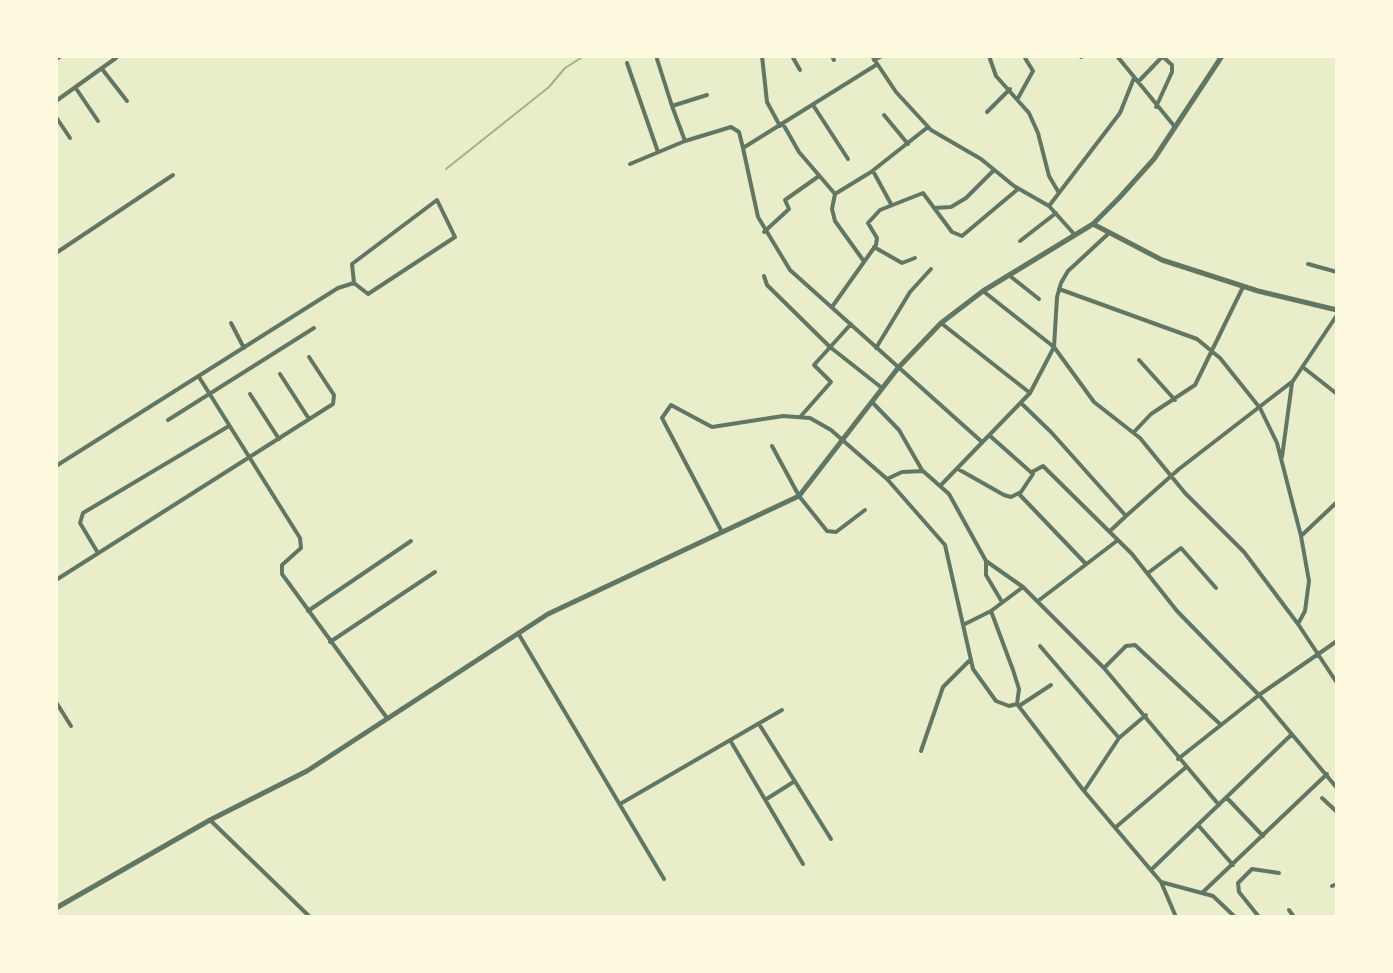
<!DOCTYPE html>
<html>
<head>
<meta charset="utf-8">
<style>
	body { margin:0 }
	#map { position:relative; width:1393px; height:973px; overflow:hidden; background:#e9edc9; font-family:Barlow,sans-serif }
	canvas { display:block }
	.frame { position:absolute; inset:0; border:58px solid #fefae0; pointer-events:none }
</style>
</head>
<body>
<div id="map">
<canvas width="1393" height="973"></canvas>
<div class="frame"></div>
</div>
<script>
const ctx = document.querySelector('canvas').getContext('2d');
ctx.lineJoin = 'round';
const toPath = rows => new Path2D(rows.map(r => 'M' + r).join(''));
function trace(path, color, width, dash) { ctx.strokeStyle = color; ctx.lineWidth = width; ctx.lineCap = dash ? 'butt' : 'round'; ctx.setLineDash(dash || []); ctx.stroke(path); }
trace(toPath([
	[446,169,549,87,565,68,584,56]
]), '#a3b18a', 2);
trace(toPath([
	[762,56,767,102,780,126],
	[792,56,800,70],
	[832,56,834,60],
	[872,56,896,92,931,130,981,159,1014,186,1049,206,1075,235],
	[989,56,996,76,1029,113,1038,133,1049,176,1059,193],
	[1054,56,1055,56],
	[1117,56,1175,127],
	[1081,57,1082,56],
	[56,59,61,56],
	[657,59,672,106],
	[874,60,882,56],
	[627,63,658,152],
	[876,65,743,148,758,217,790,270,982,442],
	[102,69,127,101],
	[1138,82,1162,57],
	[75,87,98,121],
	[707,95,672,106,685,141,731,127,739,132,743,148],
	[1018,98,1033,71,1025,58],
	[56,101,116,58],
	[813,105,848,159],
	[1156,107,1172,72,1172,65,1162,56],
	[987,112,1010,89],
	[884,115,908,144],
	[56,117,70,138],
	[783,124,799,152,835,194,871,172,928,127],
	[630,164,685,141],
	[873,171,891,204],
	[835,194,832,209,835,221,863,260],
	[1049,206,1120,113,1134,78],
	[934,208,951,207,966,198,993,171],
	[764,232,789,209,785,200,819,176],
	[1020,241,1056,213],
	[874,247,902,263,915,258],
	[56,253,173,175],
	[1308,264,1337,272],
	[764,276,767,285,830,347,882,388],
	[1010,276,1039,299],
	[1059,289,1197,339,1220,358,1260,408,1277,443,1301,536,1309,581,1305,611,1298,624,1337,683],
	[983,291,1054,347,1094,402,1140,438,1185,493,1244,552,1298,624],
	[832,307,876,245,877,238,868,223,880,210,923,193,952,232,962,236,1018,189],
	[231,323,244,348],
	[876,348,910,292,931,269],
	[1139,360,1175,400],
	[1304,368,1337,394],
	[280,374,309,419],
	[199,377,300,538,301,548,282,565,282,574,387,718],
	[1030,393,1054,347,1057,297,1061,283,1068,271,1108,234],
	[250,394,279,439],
	[872,402,899,430,922,470],
	[1021,403,1051,432,1126,516,1179,469,1293,381,1337,315],
	[801,416,831,382,814,365,851,324],
	[168,420,314,328],
	[1134,432,1151,414,1195,385,1243,287],
	[772,446,799,496,827,531,836,532,865,510],
	[1282,457,1292,383],
	[56,466,338,288,354,283,368,294,455,237,437,200,352,264,354,283],
	[958,469,1004,495,1011,497,1021,492,1033,474,989,435],
	[1032,472,1043,466,1132,554,1177,611,1259,695,1337,788],
	[887,479,945,545,973,669,996,701,1009,706,1017,704,1084,791,1161,882,1176,917],
	[941,485,1030,393,941,323],
	[1019,494,1086,564],
	[1110,531,1126,516],
	[722,532,662,418,671,405,712,427,783,416,810,418,831,430,887,479,902,472,923,471,949,494,986,561,1023,587,1104,668,1219,805],
	[1301,536,1337,502],
	[98,553,80,523,83,513,229,426],
	[986,561,986,575,1002,602],
	[1148,573,1181,548,1216,588],
	[56,580,333,404,334,395,309,357],
	[1038,601,1118,540],
	[308,611,411,541],
	[965,624,991,611],
	[518,633,664,879],
	[330,642,435,572],
	[1040,646,1119,738],
	[1104,668,1126,646,1135,645,1220,724],
	[56,702,71,726],
	[1017,704,1019,689,1013,670,991,611,1023,587],
	[1019,706,1051,685],
	[759,724,831,839],
	[730,740,803,864],
	[921,751,943,687,969,661],
	[1178,759,1259,695,1337,641],
	[1084,791,1119,738,1146,715],
	[1227,798,1263,836],
	[1322,798,1337,812],
	[765,800,795,781],
	[620,804,782,710],
	[210,820,310,917],
	[1198,825,1233,865],
	[1116,827,1185,768],
	[1152,869,1291,735],
	[1161,882,1213,896,1235,917],
	[1332,886,1337,884],
	[1203,892,1327,774],
	[1289,910,1294,917],
	[1259,917,1239,892,1238,883,1252,869,1279,873]
]), '#617663', 4);
trace(toPath([
	[1093,224,1162,260,1258,291,1337,310],
	[56,908,210,820,307,771,548,614,799,496,898,368,941,323,983,291,1093,224,1119,198,1154,159,1222,56]
]), '#617663', 5);
</script>
</body>
</html>
